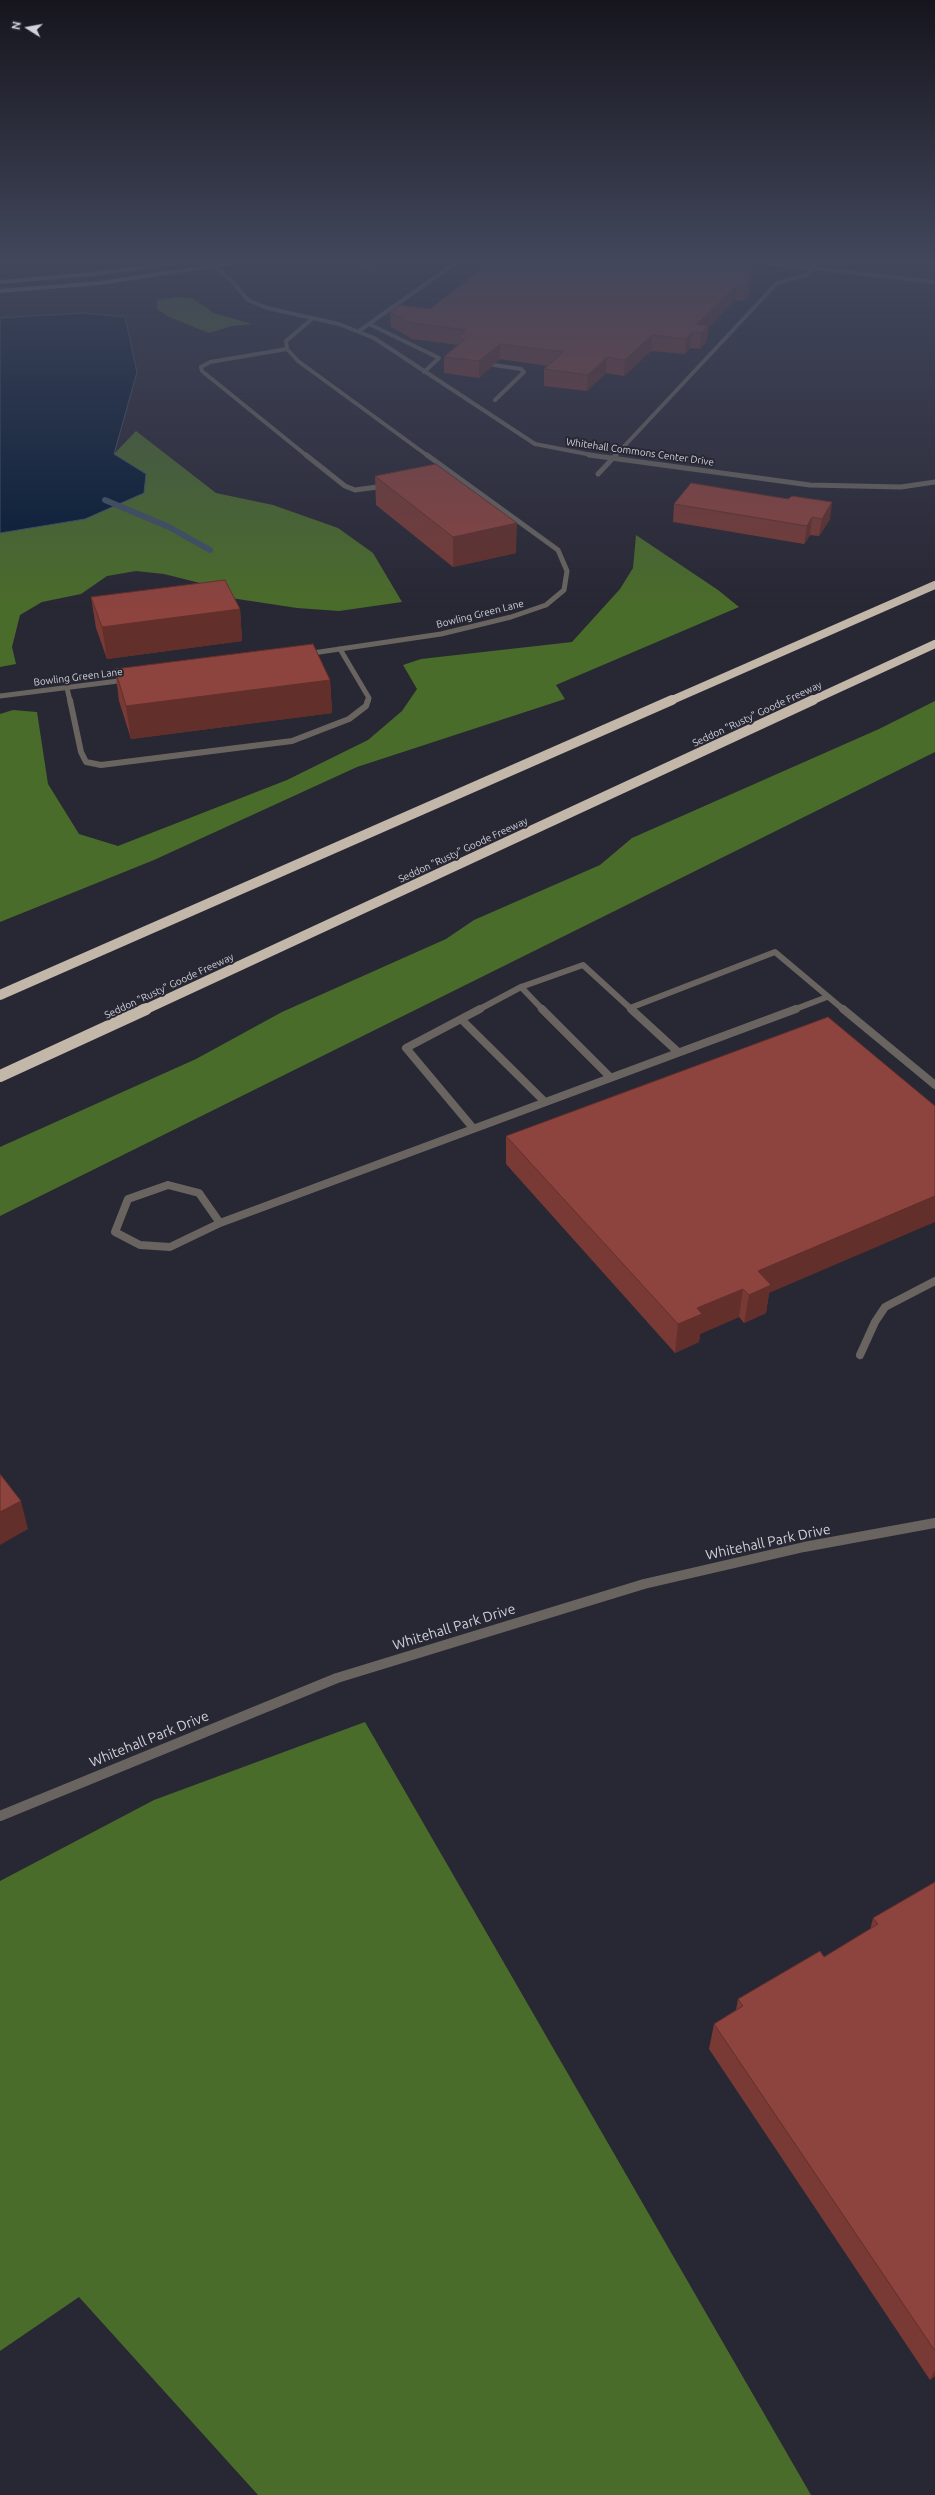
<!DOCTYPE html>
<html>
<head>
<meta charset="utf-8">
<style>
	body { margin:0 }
	#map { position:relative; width:935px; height:2495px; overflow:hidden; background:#282734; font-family:Ubuntu,sans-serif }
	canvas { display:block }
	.north { position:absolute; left:8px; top:8px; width:40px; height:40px; -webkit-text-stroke:3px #282734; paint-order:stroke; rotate:281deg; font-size:11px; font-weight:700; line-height:16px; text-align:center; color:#d1d1d9 }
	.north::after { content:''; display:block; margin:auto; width:14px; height:18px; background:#d1d1d9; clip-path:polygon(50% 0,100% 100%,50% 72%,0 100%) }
</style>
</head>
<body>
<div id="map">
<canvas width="935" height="2495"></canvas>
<div class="north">N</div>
</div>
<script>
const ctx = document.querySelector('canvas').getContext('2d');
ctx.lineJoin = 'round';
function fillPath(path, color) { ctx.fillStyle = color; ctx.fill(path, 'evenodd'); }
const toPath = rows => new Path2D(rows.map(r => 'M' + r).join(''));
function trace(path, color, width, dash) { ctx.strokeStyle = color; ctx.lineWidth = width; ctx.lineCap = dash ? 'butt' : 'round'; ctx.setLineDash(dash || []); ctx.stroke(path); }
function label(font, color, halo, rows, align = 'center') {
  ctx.font = font + ' Ubuntu,sans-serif'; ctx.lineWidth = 4; ctx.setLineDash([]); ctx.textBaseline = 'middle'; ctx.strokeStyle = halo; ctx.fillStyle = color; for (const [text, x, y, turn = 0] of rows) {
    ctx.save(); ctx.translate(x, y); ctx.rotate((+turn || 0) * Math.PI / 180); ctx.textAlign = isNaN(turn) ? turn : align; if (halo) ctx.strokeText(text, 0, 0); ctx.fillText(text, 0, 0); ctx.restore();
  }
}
fillPath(toPath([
	[178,297,192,298,214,313,252,324,232,326,209,333,169,317,157,309,157,300],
	[136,431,216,493,273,505,338,528,373,553,402,602,339,611,297,608,231,598,212,586,164,574,136,571,107,576,81,594,42,602,20,615,12,647,16,664,0,667,0,533,85,519,146,474,114,454],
	[636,535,718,590,739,607,556,685,565,699,357,767,154,860,0,922,0,714,13,710,37,712,48,784,79,834,118,846,287,780,368,740,402,711,417,689,403,665,421,659,572,642,620,589,633,568],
	[935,701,935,752,0,1216,0,1147,196,1059,282,1012,446,939,474,920,600,865,632,838,879,729],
	[365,1722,811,2495,258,2495,79,2297,0,2351,0,1881,154,1800]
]), '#4a6c2a');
const water = toPath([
	[83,313,125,317,137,372,114,454,146,474,144,493,85,519,0,533,0,318,83,313]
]);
fillPath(water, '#021833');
trace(water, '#405065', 1);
trace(toPath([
	[105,500,169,527,210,550]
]), '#405065', 6);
trace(toPath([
	[732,259,935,282],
	[369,324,439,358,424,372],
	[359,331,461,259],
	[494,365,521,369,524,372,495,400],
	[615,456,777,283,806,275,823,259]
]), '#69645f', 4);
trace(toPath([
	[598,474,616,455],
	[340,649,369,698,368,701],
	[67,688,70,701]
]), '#69645f', 5);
trace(toPath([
	[70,700,81,752,86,762,101,765,292,741,349,719,366,706,368,700],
	[521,987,543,1010],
	[630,1008,632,1010],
	[478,1010,521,987,583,965,630,1008,775,952,844,1010],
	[793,1010,827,997]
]), '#69645f', 6);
trace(toPath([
	[542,1009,610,1077],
	[631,1009,678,1052],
	[843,1009,935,1085],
	[462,1020,544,1101],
	[473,1128,406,1048,480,1009],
	[168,1185,199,1193,220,1223,170,1247,140,1245,115,1232,128,1199,168,1185],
	[220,1223,796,1009],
	[860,1355,875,1322,885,1307,935,1281]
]), '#69645f', 8);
trace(toPath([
	[205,259,230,279,248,300,267,308,339,324,374,338,535,444,597,456],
	[0,263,77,259],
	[312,319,286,341,287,349,298,361,428,456],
	[287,349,210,362,201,367,202,371,307,456]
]), '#69645f', 4);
trace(toPath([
	[306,455,345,486,355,490,385,486],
	[589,455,810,485,901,487,935,482],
	[306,654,441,634,511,617,546,605,564,590,567,571,558,550,427,455],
	[0,696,126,680]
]), '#69645f', 5);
trace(toPath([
	[0,1816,337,1678,644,1584,804,1547,935,1523]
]), '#69645f', 10);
trace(toPath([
	[0,282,93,274,201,259],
	[0,291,100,283,258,259]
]), '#8d857d', 4);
trace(toPath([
	[670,701,935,585],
	[811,701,935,644]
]), '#c3b7a9', 8);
trace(toPath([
	[0,995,672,700],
	[144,1010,813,700]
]), '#c3b7a9', 10);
trace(toPath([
	[0,1076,146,1009]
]), '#c3b7a9', 12);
fillPath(toPath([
	[345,259,403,259,370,270,345,262],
	[732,266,753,268,751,283,750,284,749,294,744,301,735,300,708,328,707,341,700,349,690,348,685,354,651,351,624,376,606,373,587,391,544,386,544,369,548,366,500,359,479,378,444,373,444,357,458,345,412,339,391,327,390,312,430,309],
	[375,476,516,553,453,567,376,505],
	[691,483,830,519,819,536,810,535,804,544,673,522,674,504],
	[91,597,240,609,242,641,107,659,96,628],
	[115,669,330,680,332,713,131,739,119,701],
	[506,1136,769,1293,766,1313,744,1323,739,1317,700,1334,699,1342,675,1353,506,1164],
	[935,1882,935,2376,930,2380,709,2049,714,2024,736,2010,738,1999,824,1957,870,1930,873,1918]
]), '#793a35');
fillPath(toPath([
	[370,259,403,259,370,270],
	[726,259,733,259,732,267,721,264],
	[753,268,751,283,750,284,749,294,744,301,745,286,742,278],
	[737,285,735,300,708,328,707,341,700,349,701,333,697,324],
	[692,332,690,348,685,354,686,339],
	[652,335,651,351,624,376,625,360],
	[500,344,500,359,479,378,479,361],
	[607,357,606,373,587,391,588,375],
	[832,502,830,519,819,536,822,519],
	[812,517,810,535,804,544,807,526],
	[517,523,516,553,453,567,453,537],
	[240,609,242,641,107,659,102,627],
	[330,680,332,713,131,739,126,706],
	[935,1196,935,1222,769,1293,766,1313,744,1323,749,1295,758,1271],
	[743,1289,739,1317,700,1334,699,1342,675,1353,678,1324,697,1308],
	[21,1501,28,1529,0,1545,0,1512],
	[935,2370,935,2376,930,2380]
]), '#632f2b');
const building = toPath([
	[494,259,726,259,721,264,753,268,742,278,751,279,745,286,737,285,697,324,708,326,701,333,692,332,686,339,652,335,625,360,607,357,588,375,544,369,563,352,500,344,479,361,444,357,465,339,458,338,466,330,411,323,390,312,400,305,430,309,494,259],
	[436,464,517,523,453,537,375,476,436,464],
	[691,483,788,499,792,496,832,502,822,519,812,517,807,526,674,504,691,483],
	[225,580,240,609,102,627,91,597,225,580],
	[313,644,330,680,126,706,115,669,313,644],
	[828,1017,935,1106,935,1196,758,1271,771,1285,749,1295,743,1289,697,1308,702,1314,678,1324,506,1136,828,1017],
	[0,1474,21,1501,0,1512,0,1474],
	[935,1882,935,2351,714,2024,743,2006,738,1999,820,1951,824,1957,878,1924,873,1918,935,1882]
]);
fillPath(building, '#8d433e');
trace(building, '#632f2b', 1);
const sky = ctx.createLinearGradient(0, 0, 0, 609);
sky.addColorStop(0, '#16151d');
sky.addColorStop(0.43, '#42475c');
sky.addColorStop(1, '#42475c00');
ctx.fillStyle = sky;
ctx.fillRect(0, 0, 935, 609);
label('10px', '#d1d1d9', '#282734', [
	["Whitehall Commons Center Drive",640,452,8],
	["Bowling Green Lane",480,614,-14],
	["Bowling Green Lane",78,677,-7],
	["Seddon \"Rusty\" Goode Freeway",757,714,-25],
	["Seddon \"Rusty\" Goode Freeway",463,850,-25],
	["Seddon \"Rusty\" Goode Freeway",169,986,-25]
]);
label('14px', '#d1d1d9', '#282734', [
	["Whitehall Park Drive",768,1542,-12],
	["Whitehall Park Drive",454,1627,-17],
	["Whitehall Park Drive",149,1739,-22]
]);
</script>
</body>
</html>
